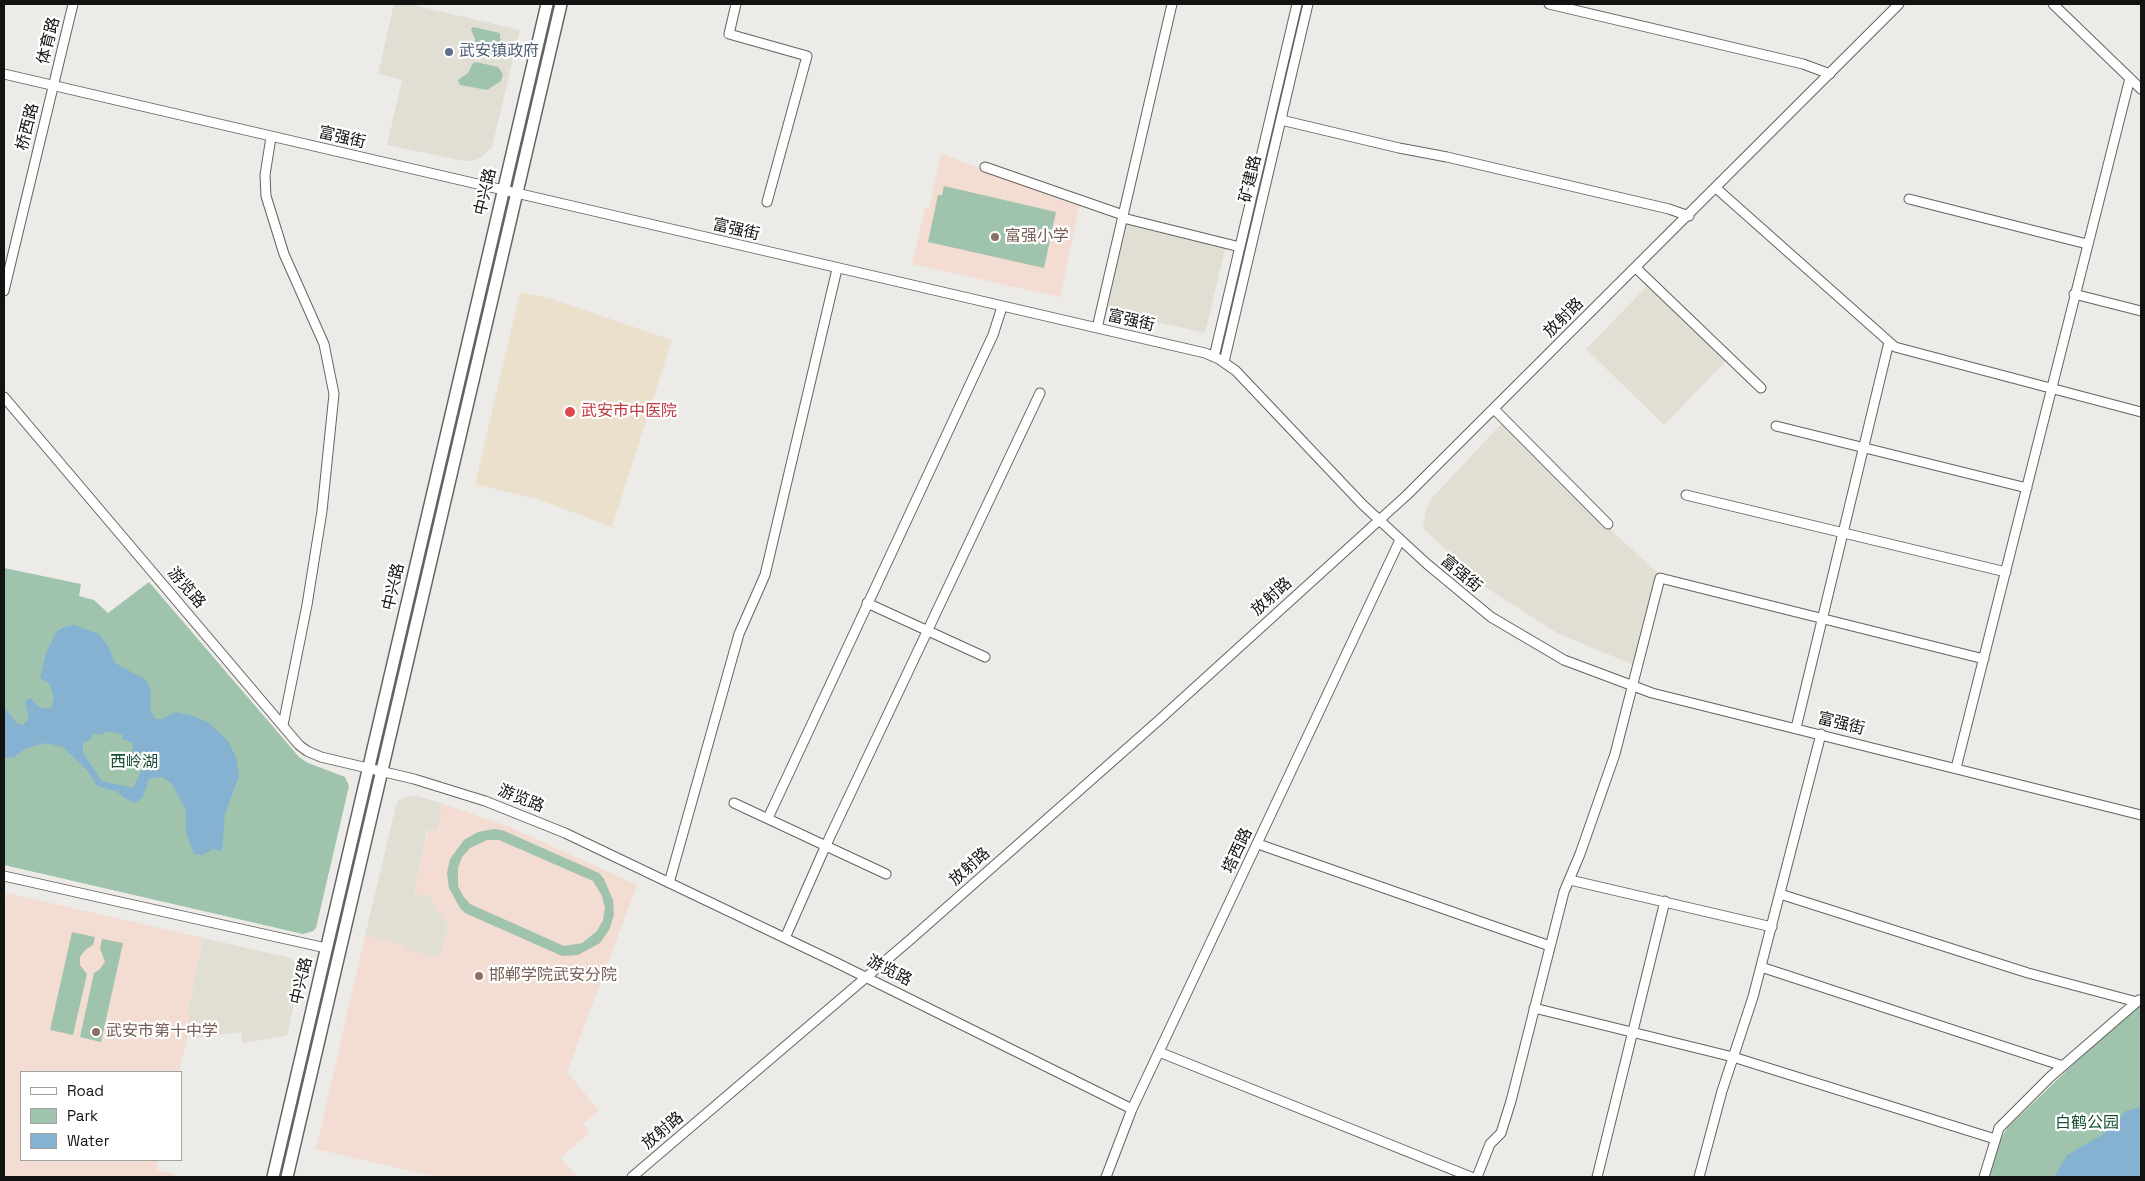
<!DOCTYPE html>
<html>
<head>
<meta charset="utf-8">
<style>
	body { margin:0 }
	#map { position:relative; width:2145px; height:1181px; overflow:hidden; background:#ecebe8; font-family:"Space Grotesk",sans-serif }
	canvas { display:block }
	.frame { position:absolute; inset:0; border:5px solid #131311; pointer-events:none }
	.legend { position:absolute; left:20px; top:1071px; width:162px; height:90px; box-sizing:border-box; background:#fff; border:1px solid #a1a1a0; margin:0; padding:6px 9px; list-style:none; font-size:15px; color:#131311 }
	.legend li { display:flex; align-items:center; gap:10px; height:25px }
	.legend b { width:25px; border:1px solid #a1a1a0 }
</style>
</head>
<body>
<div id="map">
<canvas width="2145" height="1181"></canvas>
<div class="frame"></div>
<ul class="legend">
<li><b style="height:6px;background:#fff"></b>Road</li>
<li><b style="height:14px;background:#a0c3ad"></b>Park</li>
<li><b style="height:14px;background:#86b2d2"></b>Water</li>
</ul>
</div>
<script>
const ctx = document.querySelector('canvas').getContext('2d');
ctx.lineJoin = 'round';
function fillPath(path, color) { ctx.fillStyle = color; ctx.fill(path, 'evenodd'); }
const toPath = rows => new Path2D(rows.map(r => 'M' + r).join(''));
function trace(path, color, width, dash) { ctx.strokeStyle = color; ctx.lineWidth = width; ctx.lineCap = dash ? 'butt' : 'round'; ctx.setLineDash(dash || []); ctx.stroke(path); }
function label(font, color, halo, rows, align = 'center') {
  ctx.font = font + ' "Space Grotesk","Noto Sans SC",sans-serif'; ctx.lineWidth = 4.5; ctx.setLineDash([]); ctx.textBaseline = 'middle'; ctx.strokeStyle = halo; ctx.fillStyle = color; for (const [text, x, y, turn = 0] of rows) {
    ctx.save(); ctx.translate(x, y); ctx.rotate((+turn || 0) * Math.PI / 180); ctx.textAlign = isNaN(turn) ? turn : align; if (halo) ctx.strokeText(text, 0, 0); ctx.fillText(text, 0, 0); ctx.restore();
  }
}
fillPath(toPath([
	[394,4,409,4,520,30,492,147,483,156,473,161,464,161,387,145,402,80,378,74],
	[1124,220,1226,246,1205,333,1103,310],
	[1650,283,1728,359,1664,425,1586,349],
	[1502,423,1613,532,1658,573,1636,666,1557,633,1482,585,1423,528,1426,510,1431,499],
	[409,796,418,796,443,804,437,831,427,830,414,893,429,896,449,927,439,958,410,951,403,945,365,936,396,805,399,800],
	[203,938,291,958,301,973,287,1036,242,1043,241,1032,196,1038,187,1035,189,1006]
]), '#e1dfd4');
fillPath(toPath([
	[941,154,1080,203,1060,297,912,264,925,208,929,209],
	[443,804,510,827,637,885,567,1072,599,1111,583,1124,589,1133,560,1158,578,1177,437,1177,316,1149,365,936,403,945,410,951,439,958,449,927,429,896,414,893,428,829,437,831],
	[7,893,203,938,189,1006,189,1029,179,1072,21,1072,21,1160,158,1160,156,1170,175,1174,174,1177,4,1177,4,905]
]), '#f3dcd1');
fillPath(toPath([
	[520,292,549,298,672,340,612,527,540,500,475,484]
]), '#ebe0cc');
fillPath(toPath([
	[473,27,500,33,500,39,510,44,507,55,503,57,475,51,475,39,471,29],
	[476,62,498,67,503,74,501,81,487,90,460,85,458,80,468,73,473,63],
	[944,186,1056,212,1044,268,928,242,938,195,942,195],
	[4,568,81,584,79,596,94,600,108,613,149,582,299,757,308,763,345,777,349,786,316,928,313,931,303,934,4,865],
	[494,829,502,830,599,873,604,879,613,900,614,915,609,930,600,943,578,955,562,956,465,913,460,908,449,888,447,873,450,859,464,840,478,832],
	[487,840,499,840,593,881,602,896,605,908,603,920,597,931,582,943,564,946,470,904,463,896,458,886,458,868,462,857,470,848],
	[72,932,95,937,93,945,85,950,80,957,80,965,87,974,73,1035,50,1030],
	[102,939,123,943,101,1042,80,1037,94,973,99,970,105,962,100,948],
	[2141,1005,2141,1177,1989,1177,1996,1148,2007,1128,2084,1054]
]), '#a0c3ad');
fillPath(toPath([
	[74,625,99,634,108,646,115,663,146,680,151,692,150,709,155,719,162,719,175,712,194,716,209,723,228,741,236,757,239,776,225,814,222,851,213,849,203,855,194,854,186,833,186,811,172,784,162,777,149,779,143,797,135,803,125,798,116,791,97,786,87,770,63,747,46,743,38,745,25,749,14,757,4,758,4,707,16,722,22,725,29,719,25,701,30,698,39,707,51,709,54,697,49,683,40,678,46,653,56,632,64,627],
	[105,731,123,735,122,739,133,743,132,751,139,752,143,756,143,767,133,788,102,781,83,753,83,743,91,739,93,733,103,735],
	[2141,1107,2141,1177,2054,1177,2067,1155,2102,1135,2126,1111]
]), '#86b2d2');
const minor = toPath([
	[736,4,729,34,807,56,767,202],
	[1549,4,1803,64,1830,74],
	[2053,4,2141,89],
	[4,74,1205,353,1219,359,1236,371,1363,505,1427,564,1491,617,1564,660,1652,693,2141,815],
	[1281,120,1399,148,1447,157,1669,209,1689,216],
	[271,137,265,175,266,196,284,254,324,344,334,394,322,511,307,605,283,725],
	[985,167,1123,215],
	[1716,188,1895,347,2141,412],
	[1909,199,2087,244],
	[1123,218,1240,247],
	[1636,268,1761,388],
	[4,291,73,4],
	[2074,294,2141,311],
	[1097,328,1172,4],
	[1214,357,1297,4],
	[1224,362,1308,4],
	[4,397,299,745,307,751,321,757,414,779,485,801,565,833,835,962,1132,1109],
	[1494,409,1608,524],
	[1776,426,2027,488],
	[1686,495,2006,572],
	[867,603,985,657],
	[1796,728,1889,342],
	[1956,768,2130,78],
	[734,803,886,874],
	[768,818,993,335,1002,307],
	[1258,844,1550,946],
	[4,876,326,948],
	[1570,880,1772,927],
	[669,883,739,634,765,575,837,269],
	[1780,894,2028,973,2137,1002],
	[785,938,826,845,1040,393],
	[1761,967,2063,1066],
	[1534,1008,1733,1057,1995,1139],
	[1159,1052,1471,1177],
	[632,1177,911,939,1158,721,1408,494,1899,4],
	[1106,1177,1132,1109,1400,540],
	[1477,1177,1490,1144,1501,1133,1511,1101,1564,892,1580,854,1615,754,1660,578,1984,659],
	[1597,1177,1665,901],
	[1699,1177,1722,1091,1753,997,1821,734],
	[1984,1177,1999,1128,2050,1077,2139,1000]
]);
const major = toPath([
	[273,1177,547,4],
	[287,1177,561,4]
]);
trace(minor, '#63635f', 11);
trace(major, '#63635f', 14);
trace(minor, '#fff', 9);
trace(major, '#fff', 11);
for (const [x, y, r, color] of [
	[449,52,5,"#5c6f8a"],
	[995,237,5,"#8d6e63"],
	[570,412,6,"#e0444e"],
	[479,976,5,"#8d6e63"],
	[96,1032,5,"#8d6e63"]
]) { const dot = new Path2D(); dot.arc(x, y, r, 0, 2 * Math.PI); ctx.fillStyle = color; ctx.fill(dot); trace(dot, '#fff', 2); }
label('16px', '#131311', '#fff', [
	["体育路",49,41,-76],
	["桥西路",28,127,-76],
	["富强街",342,138,13],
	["矿建路",1251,179,-77],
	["中兴路",486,192,-77],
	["富强街",736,230,13],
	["放射路",1564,318,-45],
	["富强街",1131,321,13],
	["富强街",1461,574,40],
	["中兴路",394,587,-77],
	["游览路",186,588,49],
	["放射路",1272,597,-42],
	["富强街",1841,724,14],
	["游览路",521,799,22],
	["塔西路",1238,851,-65],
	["放射路",970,867,-42],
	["游览路",889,971,27],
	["中兴路",302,981,-77],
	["放射路",663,1131,-40]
]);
label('16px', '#4e5e75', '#fff', [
	["武安镇政府",459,52]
], 'left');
label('16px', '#785e54', '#fff', [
	["富强小学",1005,237],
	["邯郸学院武安分院",489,976],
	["武安市第十中学",106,1032]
], 'left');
label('16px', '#be3a42', '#fff', [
	["武安市中医院",581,412]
], 'left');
label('16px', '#164f33', '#fff', [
	["西岭湖",134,763],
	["白鹤公园",2087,1124]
]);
</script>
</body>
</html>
